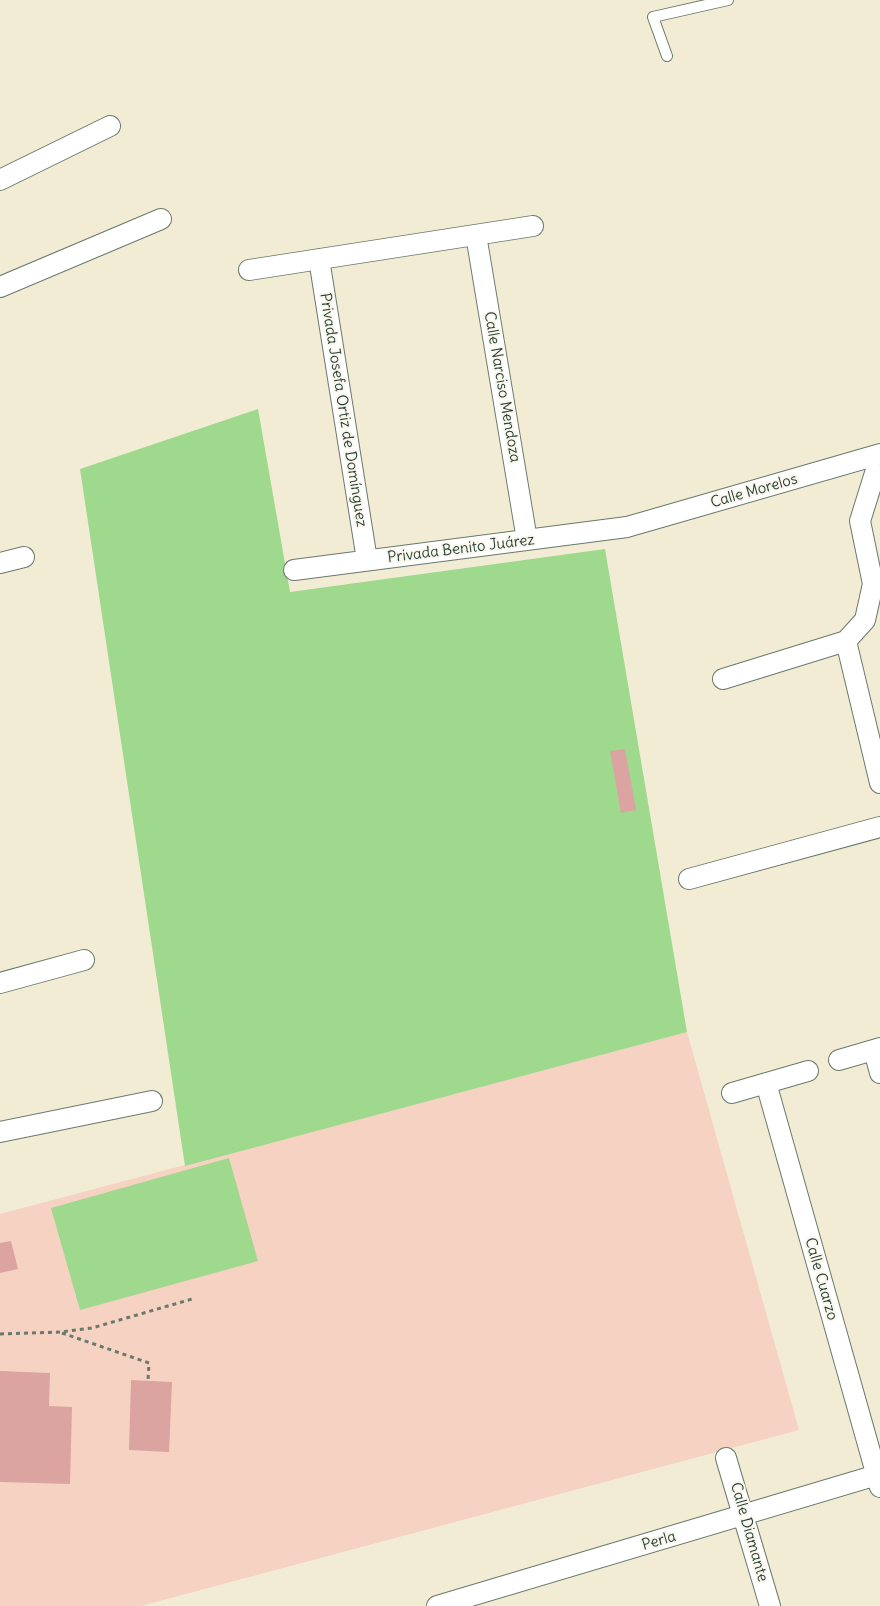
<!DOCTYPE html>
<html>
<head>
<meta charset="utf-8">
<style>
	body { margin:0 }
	canvas { display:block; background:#f2ecd5 }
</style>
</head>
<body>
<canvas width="880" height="1606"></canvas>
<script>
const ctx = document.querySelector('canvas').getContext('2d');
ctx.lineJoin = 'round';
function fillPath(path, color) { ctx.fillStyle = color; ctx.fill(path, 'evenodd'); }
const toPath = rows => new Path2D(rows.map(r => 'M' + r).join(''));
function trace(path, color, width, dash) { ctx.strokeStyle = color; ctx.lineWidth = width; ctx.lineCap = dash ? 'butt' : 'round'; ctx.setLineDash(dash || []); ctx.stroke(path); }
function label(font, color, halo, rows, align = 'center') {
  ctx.font = font + ' Delius,sans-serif'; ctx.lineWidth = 4; ctx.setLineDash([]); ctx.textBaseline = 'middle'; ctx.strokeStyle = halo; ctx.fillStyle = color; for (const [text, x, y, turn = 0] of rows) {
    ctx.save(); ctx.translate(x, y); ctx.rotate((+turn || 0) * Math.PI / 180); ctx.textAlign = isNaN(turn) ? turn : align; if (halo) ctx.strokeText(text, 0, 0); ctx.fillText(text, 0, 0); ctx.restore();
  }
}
fillPath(toPath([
	[687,1032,799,1430,141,1606,0,1606,0,1214]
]), '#f5d2c2');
fillPath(toPath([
	[258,409,290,592,605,549,687,1032,185,1166,80,469],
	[229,1158,258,1261,80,1310,51,1208]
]), '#9ed98d');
fillPath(toPath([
	[625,749,636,810,621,813,610,751],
	[11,1241,18,1269,0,1273,0,1243],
	[0,1371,50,1373,49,1406,72,1407,70,1484,0,1482],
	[131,1380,172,1382,169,1452,129,1450]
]), '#dba4a0');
const service = toPath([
	[667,56,653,17,728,0]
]);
const minor = toPath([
	[0,180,110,126],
	[476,235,527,540],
	[319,259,367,560],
	[249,270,533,226],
	[0,287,161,219],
	[0,563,24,557],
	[294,570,627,527,880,454],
	[846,641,880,783],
	[723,679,846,641,865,620,873,584,860,521,880,457],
	[689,879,880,827],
	[0,983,84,960],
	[874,1050,880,1073],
	[839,1060,880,1048],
	[766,1083,880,1487],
	[732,1093,808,1071],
	[0,1132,152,1101],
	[726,1458,770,1606],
	[437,1606,880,1474]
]);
trace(service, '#697a6c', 12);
trace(minor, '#697a6c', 22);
trace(toPath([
	[62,1333,149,1363,148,1380],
	[0,1334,61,1332,92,1328,192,1299]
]), '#697a6c', 3, [4, 4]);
trace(service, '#fff', 10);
trace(minor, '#fff', 20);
label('15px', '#1f3d34', '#fbf7ec', [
	["Calle Narciso Mendoza",502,387,80],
	["Privada Josefa Ortiz de Domínguez",343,410,81],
	["Calle Morelos",754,491,-16],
	["Privada Benito Juárez",461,549,-7],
	["Calle Cuarzo",821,1279,74],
	["Calle Diamante",749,1532,74],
	["Perla",659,1541,-16]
]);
</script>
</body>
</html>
